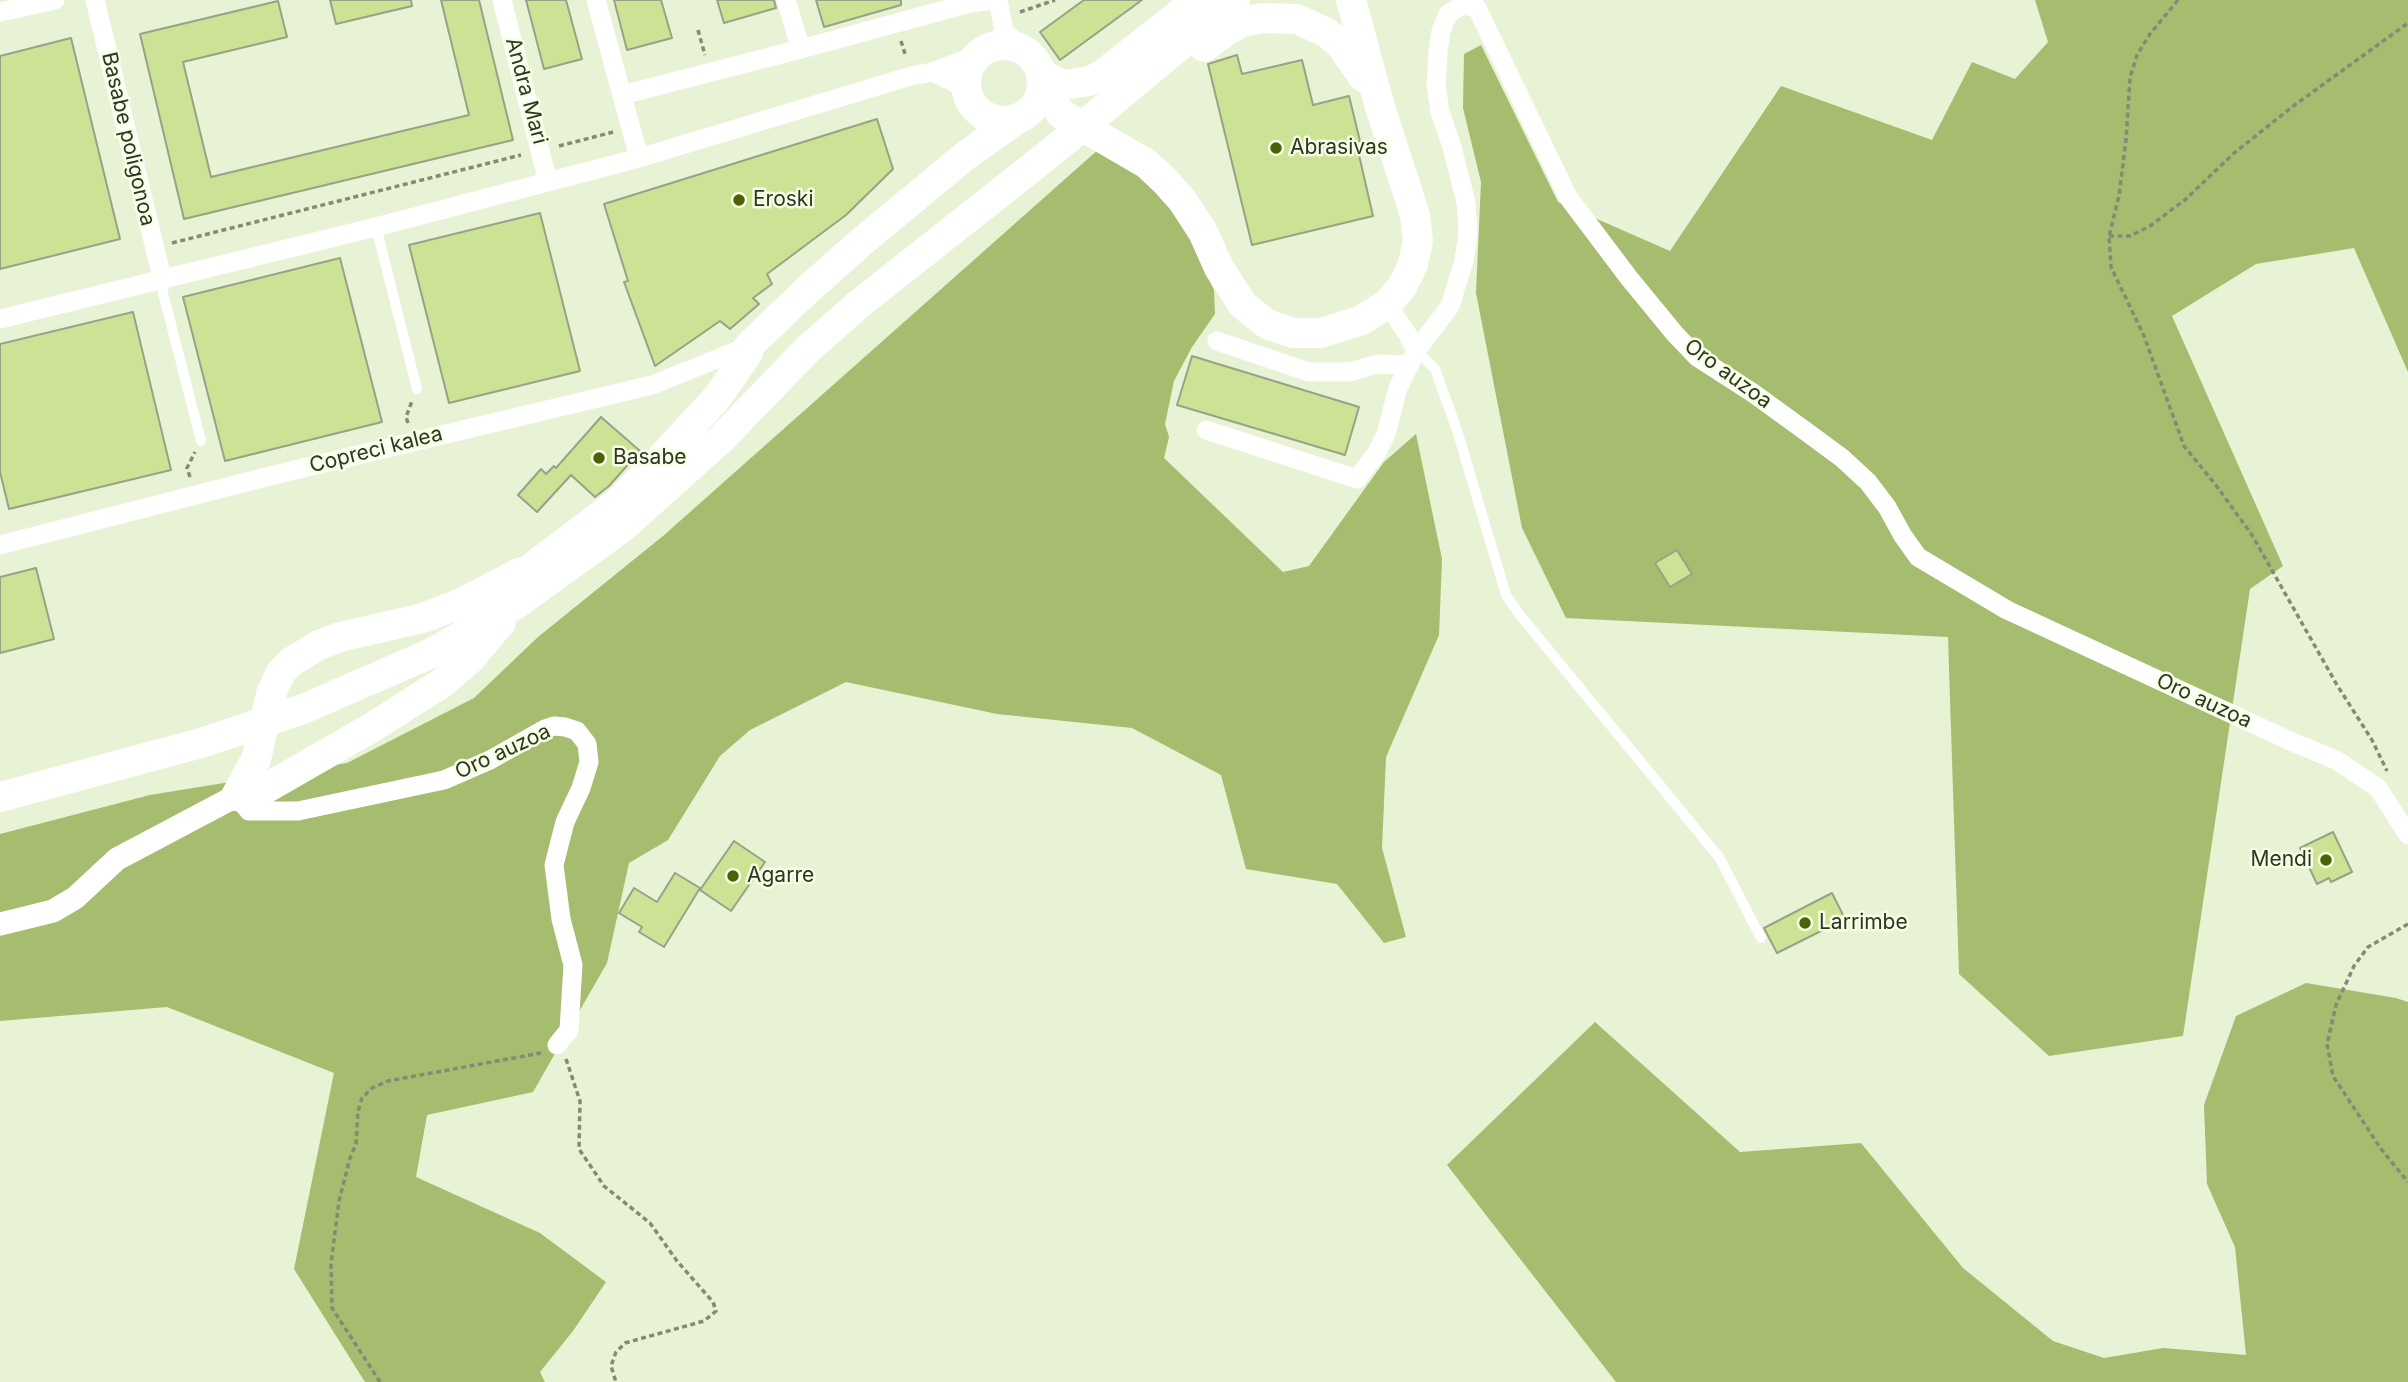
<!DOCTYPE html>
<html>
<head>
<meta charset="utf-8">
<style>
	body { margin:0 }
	canvas { display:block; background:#e8f2d4 }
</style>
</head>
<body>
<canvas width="2408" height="1382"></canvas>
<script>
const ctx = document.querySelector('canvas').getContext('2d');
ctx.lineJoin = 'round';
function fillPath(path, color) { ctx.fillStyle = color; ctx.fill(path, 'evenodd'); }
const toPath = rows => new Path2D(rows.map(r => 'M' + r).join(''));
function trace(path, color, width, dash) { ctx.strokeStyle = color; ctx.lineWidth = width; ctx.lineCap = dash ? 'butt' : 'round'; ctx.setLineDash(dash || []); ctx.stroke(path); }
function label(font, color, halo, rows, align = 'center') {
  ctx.font = font + ' Inter,sans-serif'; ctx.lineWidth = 5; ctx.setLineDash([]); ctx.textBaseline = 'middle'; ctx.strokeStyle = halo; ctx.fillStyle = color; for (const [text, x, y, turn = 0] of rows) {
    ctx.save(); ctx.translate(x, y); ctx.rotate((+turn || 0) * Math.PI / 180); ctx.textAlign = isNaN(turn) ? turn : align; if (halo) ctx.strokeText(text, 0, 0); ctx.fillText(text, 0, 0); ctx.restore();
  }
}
fillPath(toPath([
	[2035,0,2408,0,2408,372,2354,248,2256,264,2172,316,2283,566,2250,589,2183,1036,2049,1056,1959,974,1948,637,1566,618,1522,528,1476,293,1481,182,1463,108,1464,54,1481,45,1558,202,1670,251,1781,86,1932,140,1972,62,2015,79,2048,42],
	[1100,148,1137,173,1169,205,1186,231,1214,290,1215,314,1192,347,1174,381,1165,424,1169,437,1164,458,1283,572,1309,566,1384,462,1416,434,1442,559,1439,635,1386,757,1382,848,1406,937,1384,943,1337,884,1246,869,1221,775,1132,728,997,714,846,682,750,730,720,756,668,840,629,863,607,963,533,1092,427,1115,416,1177,540,1233,606,1282,573,1331,540,1372,545,1382,365,1382,294,1269,334,1073,167,1007,0,1021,0,834,150,795,347,763,474,698,538,637,663,536],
	[2306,983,2396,998,2408,1002,2408,1382,1616,1382,1447,1165,1595,1022,1740,1152,1861,1143,1963,1268,2053,1341,2104,1358,2163,1348,2246,1355,2235,1247,2207,1184,2204,1105,2236,1016]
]), '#a6bc6f');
const building = toPath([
	[330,0,411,0,412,6,336,24,330,0],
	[441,0,479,0,513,140,184,219,140,34,278,1,287,37,183,62,211,177,469,115,441,0],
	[526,0,566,0,582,59,544,69,526,0],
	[614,0,661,0,672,38,627,50,614,0],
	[717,0,774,0,776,8,724,23,717,0],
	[816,0,901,0,901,5,824,27,816,0],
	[1084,0,1142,0,1060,60,1040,32,1084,0],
	[71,38,120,239,0,269,0,56,71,38],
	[1237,55,1242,74,1302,60,1313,105,1349,96,1360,141,1356,142,1373,216,1252,245,1208,64,1237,55],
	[877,119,893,169,846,215,767,274,772,284,753,298,759,304,730,329,720,321,655,366,624,282,628,281,604,204,877,119],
	[540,213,580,371,449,403,409,245,540,213],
	[340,258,382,422,225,461,183,297,340,258],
	[133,312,171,470,9,509,0,472,0,344,133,312],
	[1192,356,1359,407,1345,455,1177,405,1192,356],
	[601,417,640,451,609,486,595,497,571,475,537,512,518,495,541,469,546,474,554,466,556,468,601,417],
	[1677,550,1692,574,1670,587,1655,563,1677,550],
	[36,568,54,639,0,653,0,577,36,568],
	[2333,832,2352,872,2331,882,2329,878,2317,884,2300,848,2333,832],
	[734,841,765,862,731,911,700,890,734,841],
	[675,873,700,888,664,947,639,932,642,927,619,913,634,888,657,902,675,873],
	[1832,893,1845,919,1777,953,1764,928,1832,893]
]);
fillPath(building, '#cce395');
trace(building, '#99a287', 2);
trace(toPath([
	[2178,0,2150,34,2137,55,2130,78,2126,140,2119,196,2109,236,2111,267,2144,336,2184,446,2215,484,2252,535,2337,685,2372,740,2387,771],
	[1020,12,1055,0],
	[698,30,705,55],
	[901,41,906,57],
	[559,146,613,132],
	[2109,236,2130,236,2150,226,2186,199,2233,154,2292,107,2408,23],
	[172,243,521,155],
	[408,423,406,417,412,401],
	[190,477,187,468,195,452],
	[2408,924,2368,947,2354,966,2336,1005,2327,1044,2333,1076,2381,1149,2408,1182],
	[566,1059,580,1101,579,1149,604,1186,650,1223,677,1261,713,1302,716,1311,704,1321,625,1343,616,1352,611,1366,616,1382],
	[380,1382,332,1308,331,1264,339,1201,350,1158,356,1144,358,1111,362,1098,372,1088,388,1081,541,1053]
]), '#848a76', 3.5, [5, 3.5]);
trace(toPath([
	[376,227,417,389],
	[162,279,163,293,201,441],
	[1416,351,1435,369,1457,430,1506,595,1519,614,1719,857,1761,938]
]), '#fff', 10);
trace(toPath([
	[95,0,162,278],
	[502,0,548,182],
	[596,0,639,158],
	[786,0,801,49],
	[998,0,1004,31,1024,50],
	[0,12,55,0],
	[995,46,1004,31],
	[932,72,966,88],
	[622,95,801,49,970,3,994,0],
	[1387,304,1408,335,1416,351],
	[0,319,376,227,639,158,911,76,932,72,978,55],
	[1217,341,1309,372,1350,372,1377,364,1410,365],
	[1206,430,1357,479,1376,454,1386,434,1398,388,1416,351,1450,306,1464,261,1468,233,1466,202,1452,147,1440,112,1436,85,1438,52,1441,31,1448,14,1462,5,1477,8,1568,197,1629,278,1675,334,1697,357,1753,393,1804,430,1842,458,1868,482,1887,507,1903,536,1918,557,2007,610,2288,740,2336,760,2378,788,2408,835],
	[0,545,274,475,652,385,749,346],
	[236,796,249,811,298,811,444,780,490,760,545,729,554,726,565,727,577,731,587,744,589,762,581,788,565,822,554,865,561,919,573,965,569,1030,557,1045]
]), '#fff', 19);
trace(toPath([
	[0,924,53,911,75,898,117,859,236,796]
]), '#fff', 23);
trace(toPath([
	'966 83a38 38 0 1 1 76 0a38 38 0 1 1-76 0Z',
	[1204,47,1229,29,1243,22,1262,18,1297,19,1327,33,1340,44,1363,77],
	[1041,74,1064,85,1089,81,1102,75,1197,0],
	[1042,83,1061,114,1147,164,1165,181,1182,200,1203,232,1219,268,1243,305,1267,324,1293,333,1321,333,1362,320,1387,304,1402,287,1413,264,1418,241,1415,215,1380,107,1351,0],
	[505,594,534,566,617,503,650,470,716,399,748,353,749,346,804,293,859,244,965,156,1016,120],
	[236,796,256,759,271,694,281,672,291,662,319,645,340,637,423,618,459,604,521,572],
	[236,796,258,793,371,728,442,683,470,659,501,622],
	[0,797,201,743,303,709,432,653,515,605,624,526,722,438,808,349,859,304,1049,154,1235,0]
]), '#fff', 30);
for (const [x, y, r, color] of [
	[1276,148,7,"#4e6107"],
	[739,200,7,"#4e6107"],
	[599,458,7,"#4e6107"],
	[2326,860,7,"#4e6107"],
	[733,876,7,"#4e6107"],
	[1805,923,7,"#4e6107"]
]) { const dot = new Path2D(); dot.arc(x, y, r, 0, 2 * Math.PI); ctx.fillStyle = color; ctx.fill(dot); trace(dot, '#f5ffe2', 2.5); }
label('21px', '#303328', '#f5ffe2', [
	["Andra Mari",526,91,75],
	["Basabe poligonoa",128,139,77],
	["Oro auzoa",1728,374,36],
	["Copreci kalea",376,450,-14],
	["Oro auzoa",2204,701,25],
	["Oro auzoa",503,752,-25]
]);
label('21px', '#303328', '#f5ffe2', [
	["Abrasivas",1290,148],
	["Eroski",753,200],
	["Basabe",613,458],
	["Mendi",2312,860,"right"],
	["Agarre",747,876],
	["Larrimbe",1819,923]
], 'left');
</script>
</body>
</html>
